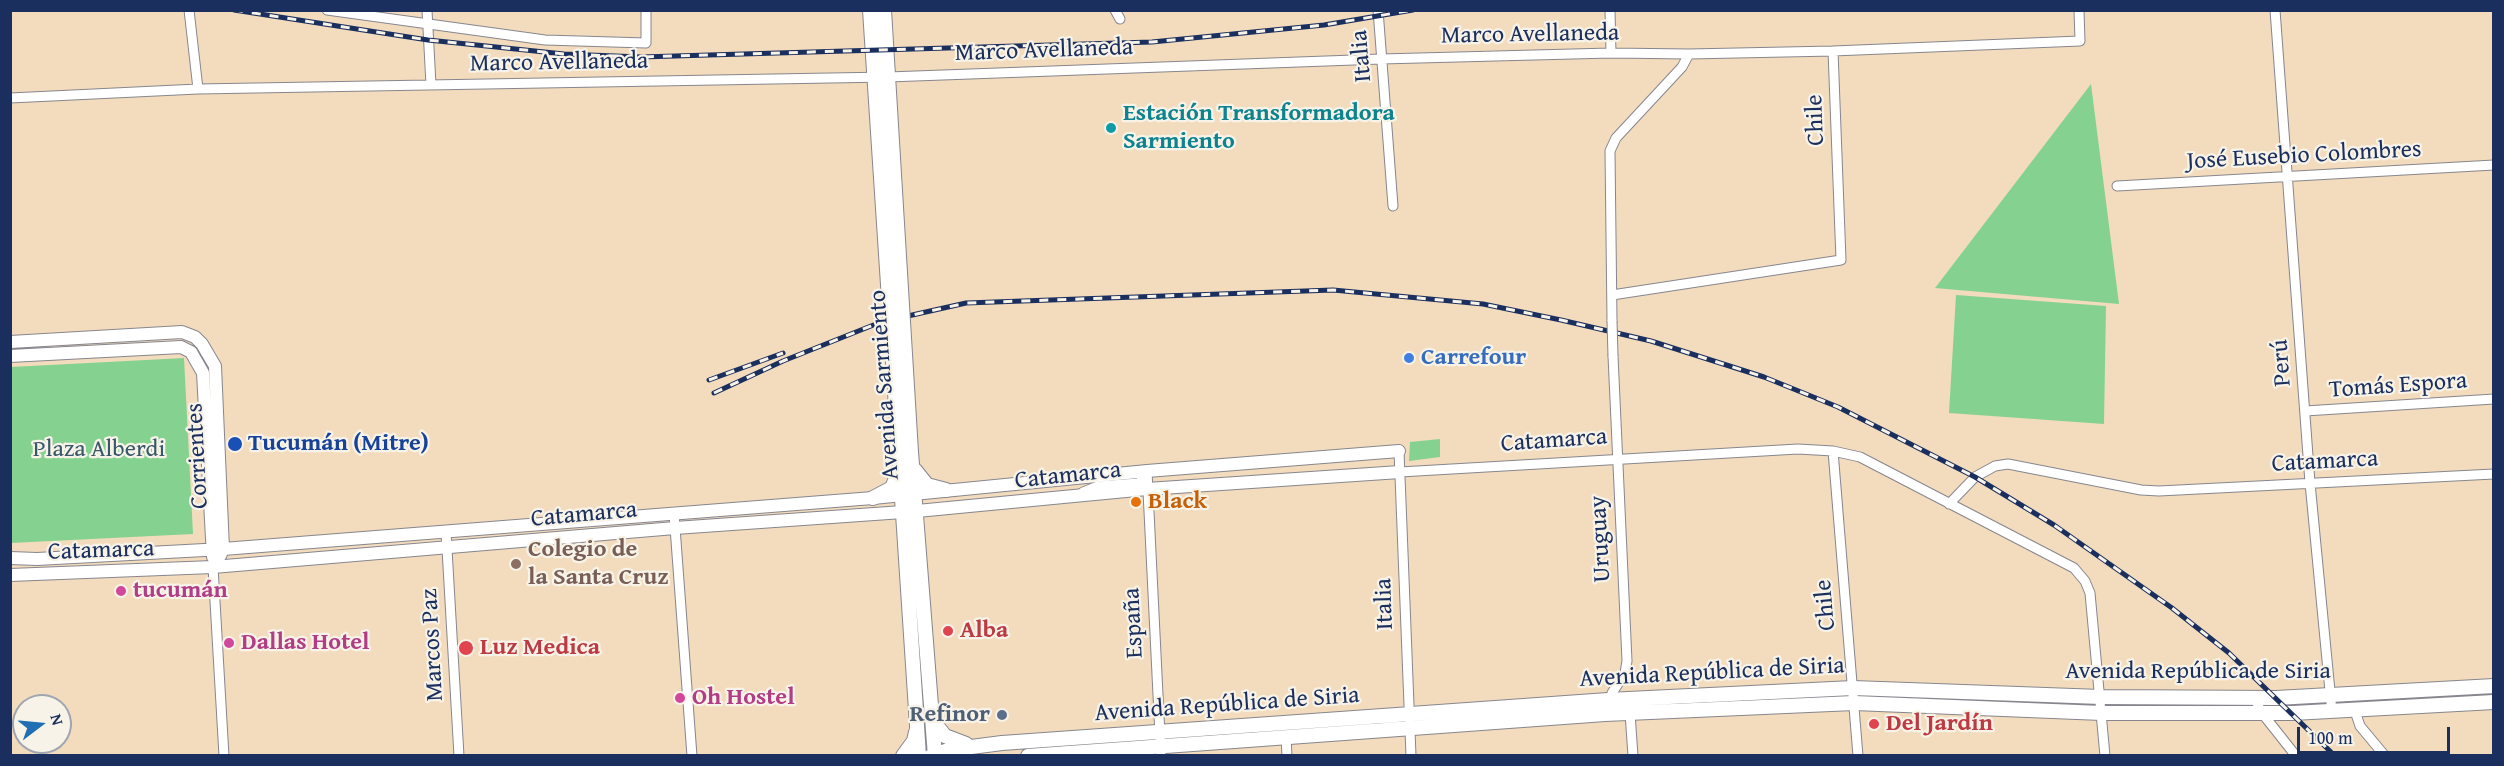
<!DOCTYPE html>
<html>
<head>
<meta charset="utf-8">
<style>
	body { margin:0 }
	#map { position:relative; width:2504px; height:766px; overflow:hidden; background:#f3dcbd; font-family:"Gentium Book Plus",serif }
	canvas { display:block }
	.frame { position:absolute; inset:0; border:12px solid #1b2f5e; pointer-events:none }
	.north { position:absolute; left:12px; top:694px; width:60px; height:60px; box-sizing:border-box; background:#f7f3e8; border:2px solid #9fa5b1; border-radius:50%; rotate:74deg; font-size:16px; font-weight:700; line-height:24px; text-align:center; color:#1b2f5e }
	.north::after { content:''; display:block; margin:auto; width:21px; height:27px; background:#1f6fb2; clip-path:polygon(50% 0,100% 100%,50% 72%,0 100%) }
	.scale { position:absolute; left:2297px; top:727px; width:153px; height:27px; box-sizing:border-box; border:3px solid #1b2f5e; border-top:0; padding-left:8px; font-size:18px; line-height:21px; white-space:nowrap; color:#1b2f5e; -webkit-text-stroke:4px #f7f3e8; paint-order:stroke }
</style>
</head>
<body>
<div id="map">
<canvas width="2504" height="766"></canvas>
<div class="frame"></div>
<div class="north">N</div>
<div class="scale">100 m</div>
</div>
<script>
const ctx = document.querySelector('canvas').getContext('2d');
ctx.lineJoin = 'round';
function fillPath(path, color) { ctx.fillStyle = color; ctx.fill(path, 'evenodd'); }
const toPath = rows => new Path2D(rows.map(r => 'M' + r).join(''));
function trace(path, color, width, dash) { ctx.strokeStyle = color; ctx.lineWidth = width; ctx.lineCap = dash ? 'butt' : 'round'; ctx.setLineDash(dash || []); ctx.stroke(path); }
function label(font, color, halo, rows, align = 'center') {
  ctx.font = font + ' "Gentium Book Plus",serif'; ctx.lineWidth = 4.5; ctx.setLineDash([]); ctx.textBaseline = 'middle'; ctx.strokeStyle = halo; ctx.fillStyle = color; for (const [text, x, y, turn = 0] of rows) {
    ctx.save(); ctx.translate(x, y); ctx.rotate((+turn || 0) * Math.PI / 180); ctx.textAlign = isNaN(turn) ? turn : align; if (halo) ctx.strokeText(text, 0, 0); ctx.fillText(text, 0, 0); ctx.restore();
  }
}
fillPath(toPath([
	[2091,84,2119,304,1935,288],
	[1956,295,2106,306,2104,424,1949,413],
	[184,358,193,534,11,543,11,367],
	[1440,439,1440,457,1409,461,1410,442]
]), '#85d290');
const minor = toPath([
	[189,10,198,89],
	[327,10,545,40,646,43,646,10],
	[427,10,431,85],
	[1115,10,1120,19],
	[1378,10,1393,206],
	[1610,10,1611,53],
	[2275,10,2310,483,2332,712],
	[10,98,198,89,888,77,1381,59,1611,53,1689,54,1833,51,2080,41,2079,10],
	[2117,186,2494,165],
	[1612,295,1841,260,1833,51],
	[1612,321,1610,151,1616,138,1682,67,1689,54],
	[2305,411,2494,399],
	[1399,451,1411,756],
	[1833,451,1858,756],
	[1147,471,1161,756],
	[1400,472,1798,449,1833,451,1860,457,2074,568,2085,581,2090,593,2105,756],
	[1083,492,1098,486,1138,483,1147,477],
	[1949,504,1975,477,1995,466,2008,464,2141,490,2159,491,2494,474],
	[674,514,692,756],
	[446,532,459,756],
	[213,567,224,756],
	[2254,697,2262,713,2296,756],
	[1609,702,1612,693,1625,673,1627,661,1613,356],
	[2355,711,2360,726,2385,756],
	[1630,713,1633,756],
	[1286,737,1287,756]
]);
const secondary = toPath([
	[10,342,182,332,195,337,202,344,215,366,223,549,220,556],
	[10,356,181,347,191,352,203,373,213,557],
	[10,558,37,559,223,549,873,498,1147,471,1399,451],
	[10,575,213,567,675,528,917,511,1147,489,1400,472]
]);
const primary = toPath([
	[870,10,882,193],
	[884,10,895,191],
	[911,452,935,756],
	[899,453,919,756],
	[915,470,927,485,946,490],
	[873,498,892,488,899,471],
	[932,720,945,736,966,744],
	[903,756,914,741,916,732],
	[931,756,948,750,1002,743,1608,700,1853,688,2101,697,2276,698,2494,686],
	[1028,756,1605,714,1854,703,2102,713,2293,713,2494,702]
]);
trace(minor, '#87868e', 11);
trace(secondary, '#87868e', 14);
trace(primary, '#87868e', 16);
trace(minor, '#fff', 9);
trace(secondary, '#fff', 12);
trace(primary, '#fff', 14);
const rail = toPath([
	[234,10,428,40,564,54,641,57,1152,42,1324,25,1413,10],
	[709,380,783,353],
	[714,393,783,361,881,322,966,303,1333,290,1483,304,1561,320,1651,341,1764,377,1838,407,1975,477,2054,525,2172,608,2229,653,2335,756]
]);
trace(rail, '#1b2f5e', 5);
trace(rail, '#f7f3e8', 3, [9]);
const minorBridge = toPath([
	[1612,321,1613,356]
]);
const primaryBridge = toPath([
	[895,191,911,452],
	[882,193,899,453]
]);
trace(minorBridge, '#87868e', 11, []);
trace(primaryBridge, '#87868e', 16, []);
trace(minorBridge, '#fff', 9);
trace(primaryBridge, '#fff', 14);
for (const [x, y, r, color] of [
	[1111,128,6,"#0f9aa8"],
	[1409,358,6,"#3f7fe0"],
	[235,444,8,"#1a4fb4"],
	[1136,502,6,"#e8710a"],
	[516,564,6,"#8d6e63"],
	[121,591,6,"#d1479c"],
	[948,631,6,"#e0444e"],
	[229,643,6,"#d1479c"],
	[466,648,8,"#e0444e"],
	[680,698,6,"#d1479c"],
	[1002,715,6,"#5c6f8a"],
	[1874,724,6,"#e0444e"]
]) { const dot = new Path2D(); dot.arc(x, y, r, 0, 2 * Math.PI); ctx.fillStyle = color; ctx.fill(dot); trace(dot, '#f7f3e8', 2); }
label('24px', '#1b2f5e', '#f7f3e8', [
	["Marco Avellaneda",1530,35,-1],
	["Marco Avellaneda",1044,51,-2],
	["Italia",1362,56,-95],
	["Marco Avellaneda",559,63,-1],
	["Chile",1816,120,-92],
	["José Eusebio Colombres",2304,156,-3],
	["Perú",2282,363,-94],
	["Avenida Sarmiento",885,385,-94],
	["Tomás Espora",2398,386,-4],
	["Catamarca",1554,441,-4],
	["Corrientes",198,456,-93],
	["Catamarca",2325,462,-3],
	["Catamarca",1068,476,-6],
	["Catamarca",584,515,-5],
	["Uruguay",1601,539,-93],
	["Catamarca",101,551,-2],
	["Italia",1385,604,-92],
	["Chile",1826,605,-95],
	["España",1134,623,-93],
	["Marcos Paz",433,645,-93],
	["Avenida República de Siria",2198,672],
	["Avenida República de Siria",1712,673,-3],
	["Avenida República de Siria",1227,705,-4]
]);
label('bold 24px', '#0d838f', '#f7f3e8', [
	["Estación Transformadora",1123,114],
	["Sarmiento",1123,142]
], 'left');
label('bold 24px', '#366cbe', '#f7f3e8', [
	["Carrefour",1421,358]
], 'left');
label('bold 24px', '#164399', '#f7f3e8', [
	["Tucumán (Mitre)",248,444]
], 'left');
label('24px', '#36586a', '#f7f3e8', [
	["Plaza Alberdi",99,450]
]);
label('bold 24px', '#c56008', '#f7f3e8', [
	["Black",1148,502]
], 'left');
label('bold 24px', '#785e54', '#f7f3e8', [
	["Colegio de",528,550],
	["la Santa Cruz",528,578]
], 'left');
label('bold 24px', '#b23c85', '#f7f3e8', [
	["tucumán",133,591],
	["Dallas Hotel",241,643],
	["Oh Hostel",692,698]
], 'left');
label('bold 24px', '#be3a42', '#f7f3e8', [
	["Alba",960,631],
	["Luz Medica",480,648],
	["Del Jardín",1886,724]
], 'left');
label('bold 24px', '#4e5e75', '#f7f3e8', [
	["Refinor",990,715]
], 'right');
</script>
</body>
</html>
